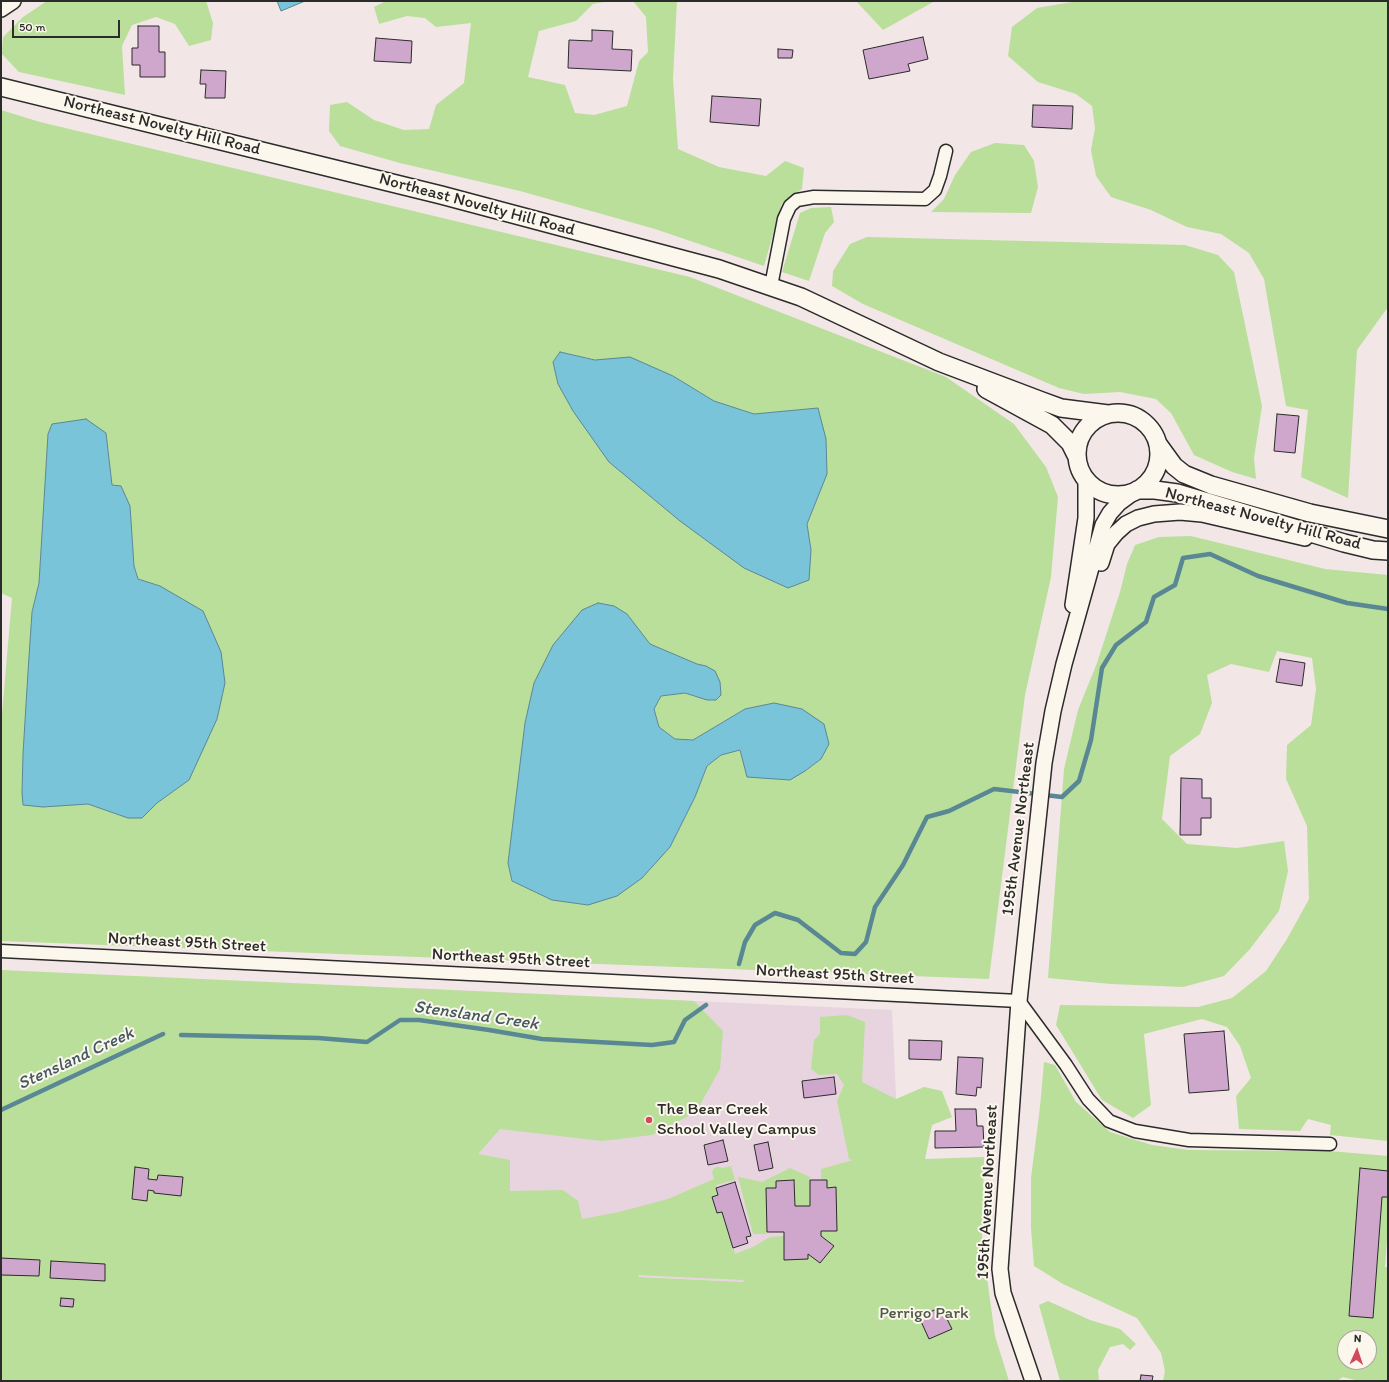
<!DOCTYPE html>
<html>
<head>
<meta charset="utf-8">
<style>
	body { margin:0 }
	#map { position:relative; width:1389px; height:1382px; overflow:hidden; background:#f2e7e6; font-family:Itim,sans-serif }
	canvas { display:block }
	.frame { position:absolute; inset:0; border:2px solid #2b2b2b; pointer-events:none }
	.north { position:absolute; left:1337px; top:1330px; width:40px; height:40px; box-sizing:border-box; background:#fbf7ec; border:1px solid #a8a59f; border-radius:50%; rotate:3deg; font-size:11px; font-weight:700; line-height:16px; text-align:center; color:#2b2b2b }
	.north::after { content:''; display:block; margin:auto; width:14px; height:18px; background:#d1495b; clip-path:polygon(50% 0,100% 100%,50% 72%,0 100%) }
	.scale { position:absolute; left:12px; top:20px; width:108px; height:18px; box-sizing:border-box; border:2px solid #2b2b2b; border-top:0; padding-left:5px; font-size:12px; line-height:14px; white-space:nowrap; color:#2b2b2b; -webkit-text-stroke:3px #fbf7ec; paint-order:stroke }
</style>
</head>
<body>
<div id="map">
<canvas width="1389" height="1382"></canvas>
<div class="frame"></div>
<div class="north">N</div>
<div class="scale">50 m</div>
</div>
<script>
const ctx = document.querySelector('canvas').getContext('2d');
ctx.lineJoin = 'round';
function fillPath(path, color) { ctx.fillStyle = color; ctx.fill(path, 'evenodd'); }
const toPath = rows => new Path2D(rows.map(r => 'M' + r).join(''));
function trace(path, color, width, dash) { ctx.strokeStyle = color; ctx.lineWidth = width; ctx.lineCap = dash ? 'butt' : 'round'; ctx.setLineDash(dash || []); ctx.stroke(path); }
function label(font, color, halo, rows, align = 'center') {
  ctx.font = font + ' Itim,sans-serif'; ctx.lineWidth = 4; ctx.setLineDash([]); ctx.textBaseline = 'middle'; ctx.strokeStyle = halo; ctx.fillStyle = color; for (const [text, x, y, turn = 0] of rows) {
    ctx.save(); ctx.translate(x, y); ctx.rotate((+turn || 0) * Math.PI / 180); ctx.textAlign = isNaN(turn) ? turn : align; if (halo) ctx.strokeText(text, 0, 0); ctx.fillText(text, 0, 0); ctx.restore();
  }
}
fillPath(toPath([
	[413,988,892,1010,899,1159,863,1288,389,1264]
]), '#e8d4de');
fillPath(toPath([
	[47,1,206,1,213,23,211,40,189,46,175,24,156,17,132,25,122,46,125,95,19,72,2,54,3,37,23,17],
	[386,1,610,1,593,4,576,21,539,31,528,77,565,85,575,113,594,115,627,106,639,61,648,52,646,17,633,1,677,1,673,79,678,149,719,167,766,176,785,161,804,168,802,189,782,203,764,266,655,229,520,191,400,163,340,146,329,131,330,105,347,102,374,120,404,130,429,129,436,105,464,83,471,23,436,27,425,18,407,16,379,24,374,7],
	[856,1,935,1,883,30],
	[1078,1,1388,1,1388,307,1357,350,1348,498,1301,477,1308,410,1286,406,1264,279,1249,253,1221,234,1187,227,1151,210,1111,197,1096,176,1091,150,1095,128,1092,106,1076,94,1038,82,1008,56,1012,27,1037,8],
	[1,110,40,122,690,277,946,377,1014,424,1046,467,1058,497,1051,577,1025,695,989,979,1,941,1,725,12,598,1,593],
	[560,352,673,376,714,401,754,414,818,408,827,474,807,524,811,550,573,411,558,384,553,362],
	[52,424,106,433,112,485,130,506,134,566,138,579,160,586,189,780,157,803,142,818,128,818,88,804,43,807,22,793,23,754,32,612,39,583,48,434],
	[627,614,650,644,697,664,706,666,707,700,685,693,661,696,654,709,659,727,675,739,693,740,745,709,829,744,821,759,805,771,748,777,740,750,721,755,707,766,695,797,670,847,588,905,552,900,512,881,508,863,525,723,534,683],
	[995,143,1024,145,1034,161,1038,187,1031,213,931,212,944,199,955,175,971,152],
	[831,207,834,222,825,233,809,281,782,272,800,213,811,208],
	[867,237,1185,245,1218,255,1234,272,1262,406,1254,458,1256,479,1232,472,1194,455,1171,413,1156,399,1120,392,1084,394,1059,388,863,304,832,286,833,271,850,244],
	[1191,536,1325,569,1388,575,1388,1141,1330,1135,1331,1125,1308,1119,1300,1131,1239,1129,1236,1096,1251,1078,1240,1046,1227,1027,1202,1019,1144,1034,1151,1105,1133,1118,1102,1100,1056,1025,1060,1005,1198,1007,1232,998,1266,971,1287,939,1309,899,1307,826,1286,779,1287,745,1311,725,1316,689,1312,658,1277,651,1269,672,1231,664,1207,675,1212,703,1200,734,1170,756,1162,819,1187,844,1237,848,1284,841,1288,871,1279,911,1250,949,1224,976,1183,987,1111,984,1048,978,1064,769,1078,710,1097,663,1120,592,1127,564,1135,545,1159,537],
	[1,970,694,1001,723,1031,720,1069,696,1112,652,1135,602,1141,500,1129,478,1154,510,1160,510,1191,563,1190,578,1201,582,1219,619,1212,668,1199,714,1179,712,1172,714,1168,718,1167,723,1168,731,1166,735,1180,716,1185,718,1195,713,1197,717,1213,722,1212,735,1254,753,1247,770,1237,784,1236,784,1259,807,1259,808,1254,820,1263,834,1246,821,1236,821,1231,836,1187,827,1188,821,1180,821,1169,853,1160,849,1159,837,1101,844,1085,837,1074,819,1075,811,1069,814,1040,820,1034,820,1017,847,1015,865,1022,862,1082,896,1099,924,1087,942,1091,952,1117,932,1125,925,1159,984,1157,982,1241,995,1336,1009,1381,1,1381],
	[638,1275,743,1280,744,1282,639,1277],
	[1044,1062,1055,1065,1076,1102,1110,1132,1152,1145,1189,1150,1329,1151,1388,1156,1388,1228,1385,1267,1388,1267,1388,1381,1359,1381,1343,1377,1337,1381,1163,1381,1165,1371,1161,1353,1137,1318,1063,1284,1034,1266,1031,1228,1031,1178,1040,1107],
	[1345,1338,1369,1338,1369,1362,1345,1362],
	[790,1168,810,1177,810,1206,795,1206,794,1180,776,1181,776,1188,766,1189,767,1234,753,1234,738,1177,762,1182],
	[1048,1301,1090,1320,1120,1329,1136,1344,1130,1350,1123,1344,1110,1347,1098,1370,1099,1381,1060,1381,1039,1305]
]), '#b9df9a');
const water = toPath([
	[277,1,305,1,281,11,277,1],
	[560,352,595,360,630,357,673,376,714,401,754,414,818,408,826,439,827,474,807,524,811,550,809,580,788,588,744,568,680,521,609,462,573,411,558,384,553,362,560,352],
	[86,419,106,433,112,485,121,486,130,506,134,566,138,579,160,586,203,611,221,652,225,683,217,719,189,780,157,803,142,818,128,818,88,804,43,807,23,805,22,793,23,754,28,672,32,612,39,583,48,434,52,424,86,419],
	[598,603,614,606,627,614,650,644,697,664,706,666,715,671,720,682,721,695,716,700,707,700,685,693,661,696,654,709,659,727,675,739,693,740,745,709,774,703,802,709,824,724,829,744,821,759,805,771,790,780,747,777,740,750,721,755,707,766,695,797,670,847,642,878,617,896,588,905,552,900,512,881,508,863,525,723,534,683,553,645,582,610,598,603]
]);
fillPath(water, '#7ac4da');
trace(water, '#5a8794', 1);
trace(toPath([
	[739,964,745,942,755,925,775,913,798,920,841,953,855,954,866,942,875,907,903,865,927,817,949,811,994,789,1062,797,1079,781,1091,740,1102,668,1116,645,1146,622,1154,597,1175,585,1183,558,1210,554,1258,576,1347,603,1388,609],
	[181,1035,318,1038,367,1042,400,1020,419,1020,489,1030,542,1039,652,1045,674,1042,685,1020,706,1005],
	[1,1110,163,1034]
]), '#5a8794', 4.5);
const building = toPath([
	[138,26,159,26,159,52,165,52,165,77,140,77,140,65,132,65,132,48,138,48,138,26],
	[592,30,613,31,612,49,632,50,631,71,568,68,569,40,592,41,592,30],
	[923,37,928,59,908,64,910,71,869,79,863,50,923,37],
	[376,38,412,41,411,63,374,61,376,38],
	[778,49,793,50,792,58,778,58,778,49],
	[201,70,226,71,225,98,205,98,206,84,200,84,201,70],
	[712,96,761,99,759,126,710,122,712,96],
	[1033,105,1073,106,1072,129,1032,127,1033,105],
	[1277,414,1299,416,1295,453,1274,451,1277,414],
	[1280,659,1305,663,1302,686,1276,682,1280,659],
	[1181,778,1202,779,1202,798,1211,798,1211,818,1201,818,1201,835,1180,835,1181,778],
	[1224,1031,1229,1090,1189,1093,1184,1034,1224,1031],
	[909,1040,942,1041,941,1060,909,1059,909,1040],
	[958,1057,983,1058,981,1088,977,1087,976,1096,956,1094,958,1057],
	[834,1077,836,1094,804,1098,802,1081,834,1077],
	[955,1109,976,1109,977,1126,983,1126,984,1147,935,1148,935,1131,956,1131,955,1109],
	[723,1140,728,1161,708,1165,704,1145,723,1140],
	[768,1142,773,1168,759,1171,754,1145,768,1142],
	[135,1167,149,1169,148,1179,157,1180,158,1175,183,1177,181,1196,154,1193,154,1191,148,1190,147,1201,132,1199,135,1167],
	[1360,1168,1388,1171,1388,1197,1382,1197,1373,1318,1349,1316,1360,1168],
	[794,1180,795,1206,810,1206,810,1180,827,1180,827,1188,836,1187,837,1231,821,1231,821,1236,834,1246,820,1263,808,1254,808,1259,784,1260,784,1232,767,1232,766,1188,776,1188,776,1181,794,1180],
	[735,1182,751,1236,746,1237,748,1243,733,1248,722,1212,717,1213,712,1197,718,1195,716,1188,735,1182],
	[1,1258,40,1260,39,1276,1,1275,1,1258],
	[51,1261,105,1264,105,1281,50,1278,51,1261],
	[61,1298,74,1299,73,1307,60,1306,61,1298],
	[941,1307,952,1329,929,1339,919,1317,941,1307],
	[1141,1375,1153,1376,1152,1381,1140,1381,1141,1375]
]);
fillPath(building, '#cfa6cc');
trace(building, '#2b2b2b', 1);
const minor = toPath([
	[771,286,784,219,790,206,797,200,814,197,925,199,935,190,940,176,946,151],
	[1,951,1019,1001,1066,1065,1088,1099,1109,1121,1135,1131,1189,1140,1330,1144]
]);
const tertiary = toPath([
	[1,9,13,1],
	[1101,563,1107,544,1116,533,1126,524,1138,518,1154,514,1180,512,1202,514,1305,538],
	[1073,605,1086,518,1086,481],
	[1033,1381,1003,1293,1000,1269,1019,1001,1044,763,1053,711,1064,664,1103,525,1110,513,1119,503,1134,492]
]);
const secondary = toPath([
	[1,87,441,195,719,269,801,297,939,362,1042,401,1061,408,1108,414],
	[986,389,1052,425,1070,443,1076,455],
	'1077 454a41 41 0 1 1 82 0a41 41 0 1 1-82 0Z',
	[1158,444,1174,466,1184,474,1211,485,1310,513,1388,529],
	[1137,490,1155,490,1177,493,1344,543,1373,550,1388,551]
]);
trace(minor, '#2b2b2b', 15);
trace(tertiary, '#2b2b2b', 18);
trace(secondary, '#2b2b2b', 20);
trace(minor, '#fbf7ec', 12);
trace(tertiary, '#fbf7ec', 15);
trace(secondary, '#fbf7ec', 17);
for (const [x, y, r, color] of [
	[649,1120,4,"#d1495b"]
]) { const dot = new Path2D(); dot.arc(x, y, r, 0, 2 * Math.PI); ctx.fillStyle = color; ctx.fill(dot); trace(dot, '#fbf7ec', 1.5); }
label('17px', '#2b2b2b', '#fbf7ec', [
	["Northeast Novelty Hill Road",162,126,14],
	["Northeast Novelty Hill Road",477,205,15],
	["Northeast Novelty Hill Road",1263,519,15],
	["195th Avenue Northeast",1019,829,-83],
	["Northeast 95th Street",187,943,3],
	["Northeast 95th Street",511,959,3],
	["Northeast 95th Street",835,975,3],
	["195th Avenue Northeast",988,1192,-87]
]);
label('17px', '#2b2b2b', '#fbf7ec', [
	["The Bear Creek",657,1110],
	["School Valley Campus",657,1130]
], 'left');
label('17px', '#4e5847', '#fbf7ec', [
	["Perrigo Park",924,1314]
]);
label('italic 18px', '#435960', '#fbf7ec', [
	["Stensland Creek",476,1016,8],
	["Stensland Creek",76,1059,-25]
]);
</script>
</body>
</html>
